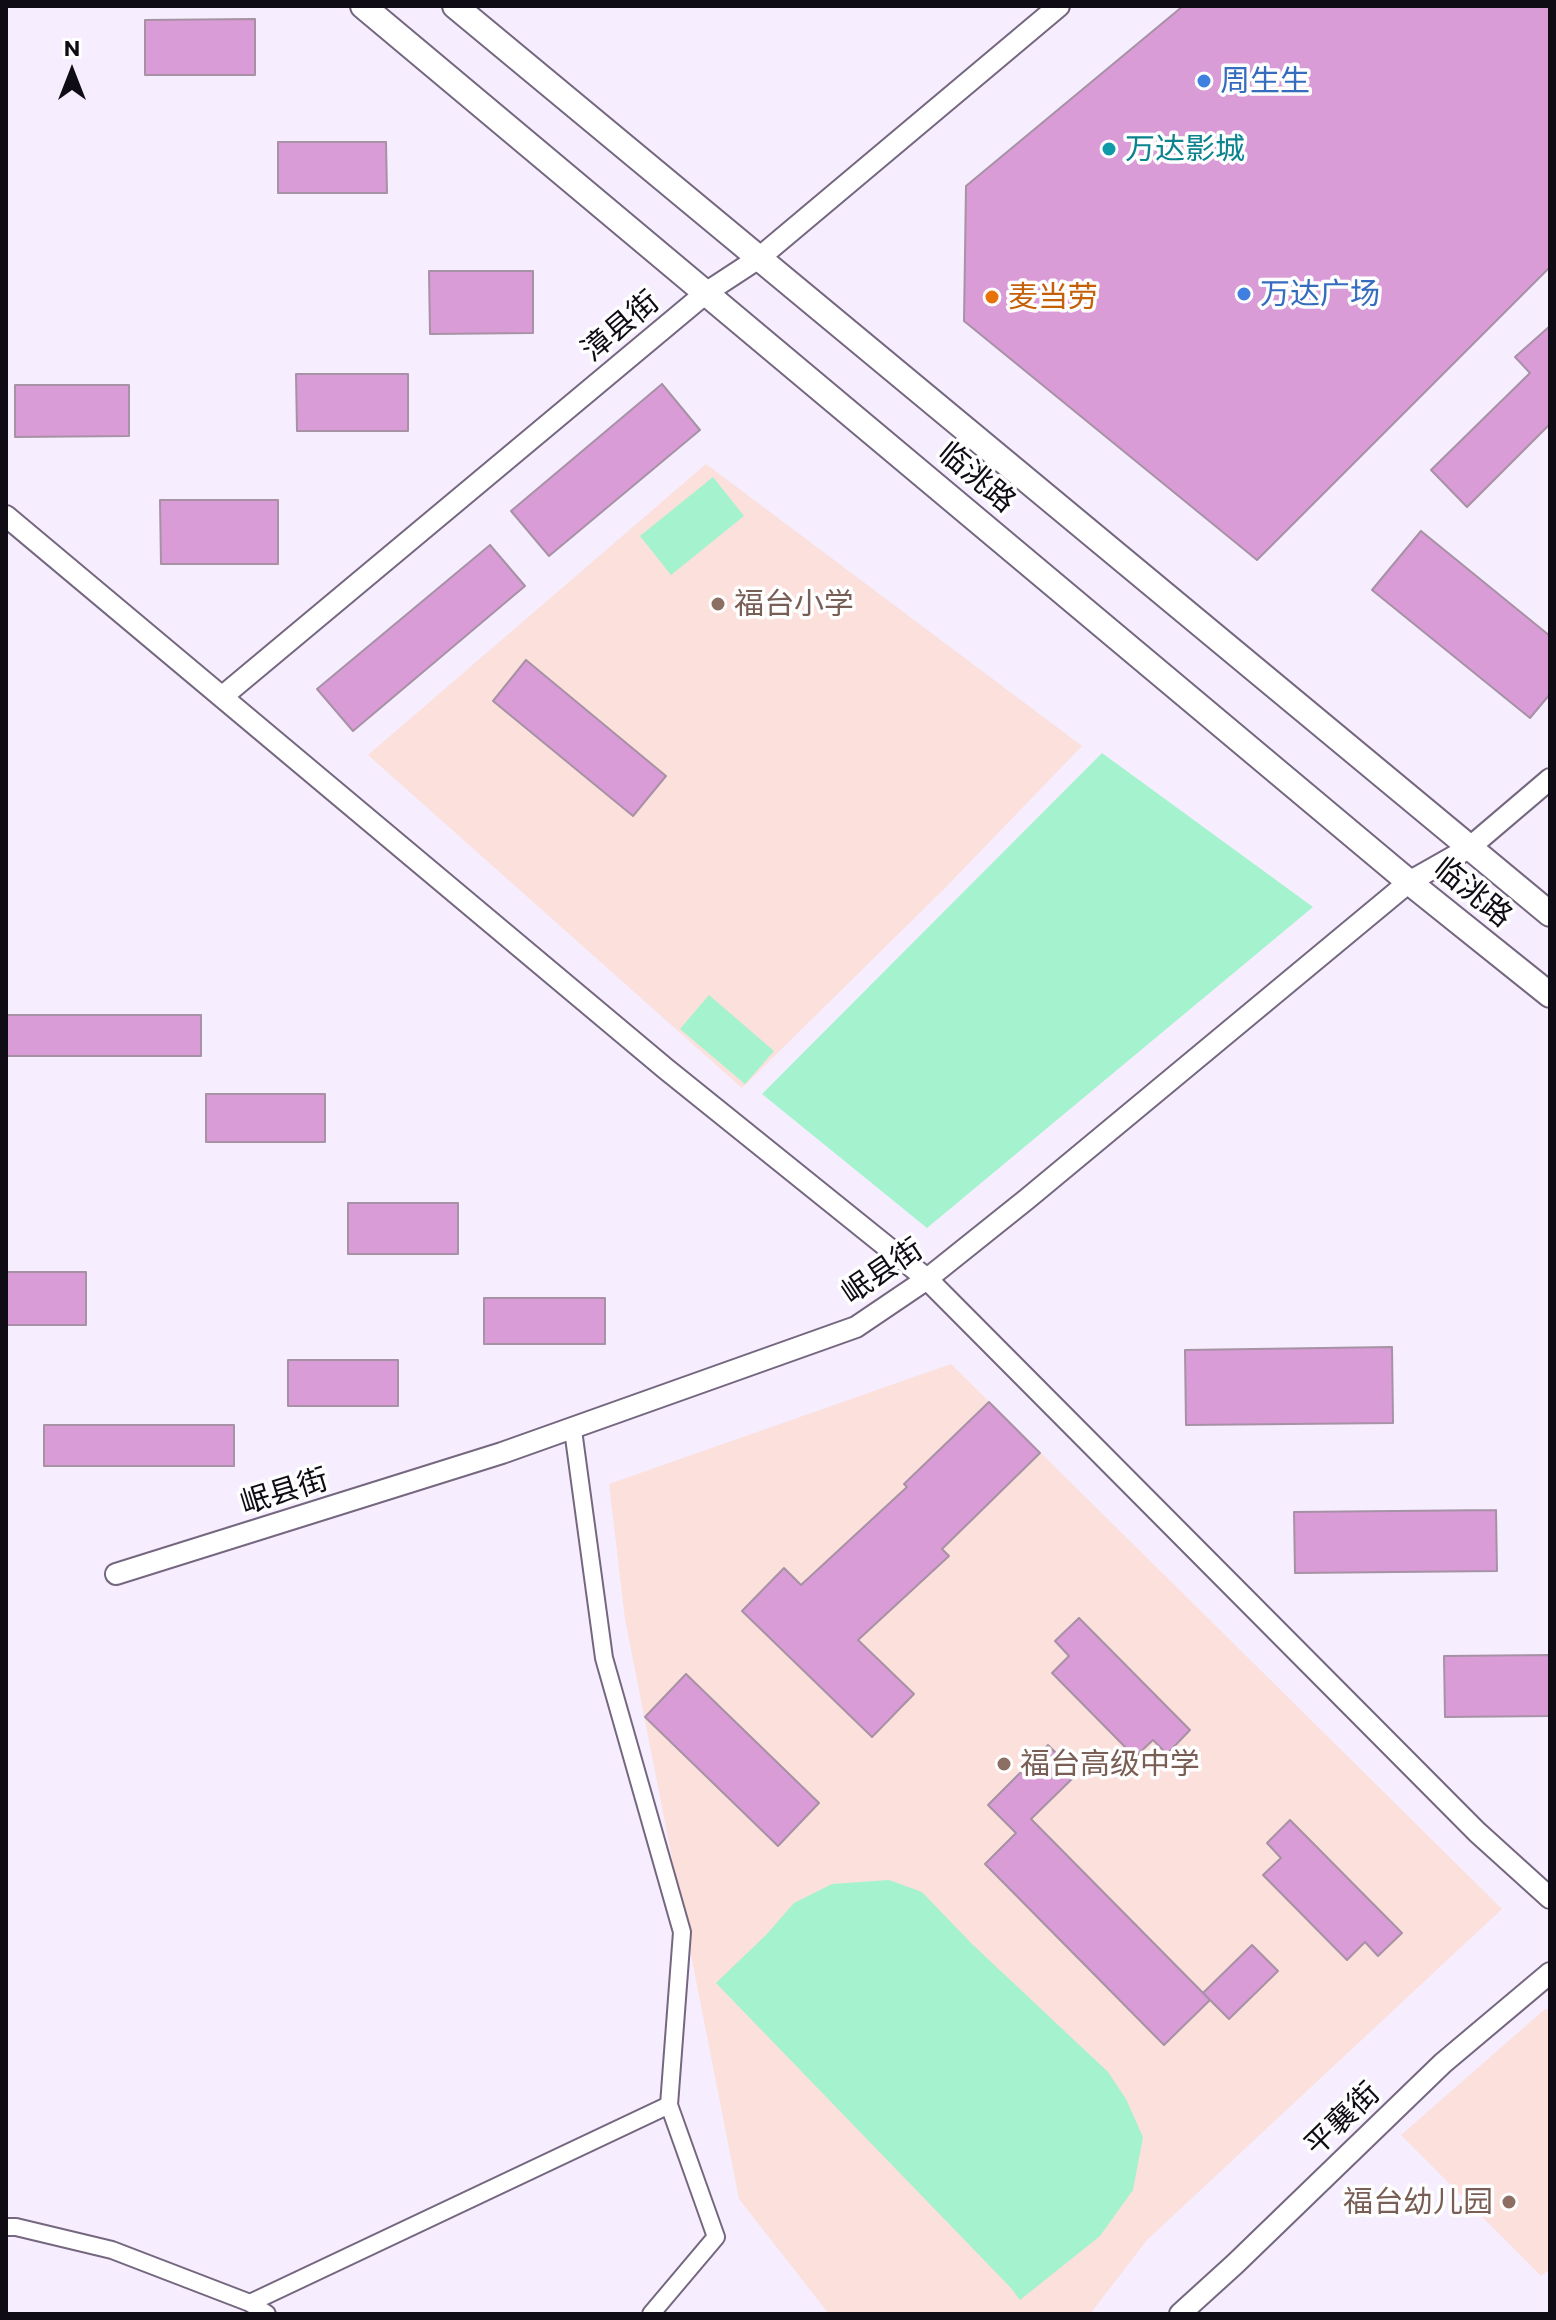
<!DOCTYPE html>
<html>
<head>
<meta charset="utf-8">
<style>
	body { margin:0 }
	#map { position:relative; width:1556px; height:2320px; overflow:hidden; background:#f6edfe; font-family:Commissioner,sans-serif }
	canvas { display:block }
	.frame { position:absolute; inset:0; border:8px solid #100c15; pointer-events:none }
	.north { position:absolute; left:32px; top:32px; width:80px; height:80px; -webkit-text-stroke:6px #fefefe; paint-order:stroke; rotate:0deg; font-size:22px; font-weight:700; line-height:32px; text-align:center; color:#100c15 }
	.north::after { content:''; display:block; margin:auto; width:28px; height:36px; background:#100c15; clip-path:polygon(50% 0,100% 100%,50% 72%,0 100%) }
</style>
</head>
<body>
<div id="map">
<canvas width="1556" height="2320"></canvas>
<div class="frame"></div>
<div class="north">N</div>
</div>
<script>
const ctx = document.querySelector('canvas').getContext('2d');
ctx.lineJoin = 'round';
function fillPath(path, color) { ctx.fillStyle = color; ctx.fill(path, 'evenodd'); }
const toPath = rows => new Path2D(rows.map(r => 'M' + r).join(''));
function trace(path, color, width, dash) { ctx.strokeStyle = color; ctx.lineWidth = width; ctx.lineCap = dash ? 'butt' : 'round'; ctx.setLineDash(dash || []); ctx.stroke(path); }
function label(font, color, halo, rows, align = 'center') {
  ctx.font = font + ' Commissioner,"Noto Sans SC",sans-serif'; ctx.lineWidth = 7; ctx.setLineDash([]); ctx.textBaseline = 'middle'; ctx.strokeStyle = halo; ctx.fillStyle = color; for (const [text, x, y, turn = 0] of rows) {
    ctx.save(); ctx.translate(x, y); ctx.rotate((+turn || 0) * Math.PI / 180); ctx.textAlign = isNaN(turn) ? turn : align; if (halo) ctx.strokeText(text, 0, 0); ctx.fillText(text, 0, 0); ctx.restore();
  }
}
fillPath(toPath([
	[706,464,1082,746,945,888,742,1088,368,755],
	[951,1364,1502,1909,1147,2240,1090,2314,829,2314,739,2199,625,1619,609,1484],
	[1545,2009,1550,2010,1550,2269,1541,2276,1401,2135]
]), '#fbe0db');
fillPath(toPath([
	[713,477,744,516,671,575,640,536],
	[1102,753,1313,907,927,1228,762,1094],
	[709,995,774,1051,745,1084,680,1029],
	[889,1880,922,1892,971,1943,1108,2072,1126,2099,1143,2137,1133,2190,1100,2236,1020,2300,1011,2288,716,1983,766,1935,794,1903,832,1884]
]), '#a5f3ce');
const building = toPath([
	[1183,6,1550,6,1550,267,1257,560,964,321,966,186,1183,6],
	[255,19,255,75,145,75,145,20,255,19],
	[278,142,386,142,387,193,278,193,278,142],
	[429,271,533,271,533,333,430,334,429,271],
	[1550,326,1550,424,1467,507,1431,470,1530,373,1515,357,1550,326],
	[296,374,408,374,408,431,297,431,296,374],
	[662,384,700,430,549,556,511,511,662,384],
	[15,385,129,385,129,436,15,437,15,385],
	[160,500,278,500,278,564,161,564,160,500],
	[1421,531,1550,636,1550,694,1530,718,1372,590,1421,531],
	[490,545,525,586,353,731,317,689,490,545],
	[526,660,666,776,633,816,493,701,526,660],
	[6,1015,201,1015,201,1056,6,1056,6,1015],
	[206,1094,325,1094,325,1142,206,1142,206,1094],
	[348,1203,458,1203,458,1254,348,1254,348,1203],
	[6,1272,86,1272,86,1325,6,1325,6,1272],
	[484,1298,605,1298,605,1344,484,1344,484,1298],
	[1392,1347,1393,1423,1186,1425,1185,1350,1392,1347],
	[288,1360,398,1360,398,1406,288,1406,288,1360],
	[989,1402,1040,1453,942,1549,949,1556,858,1640,914,1694,872,1737,742,1611,784,1568,801,1585,907,1487,904,1484,989,1402],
	[44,1425,234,1425,234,1466,44,1466,44,1425],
	[1496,1510,1497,1571,1295,1573,1294,1512,1496,1510],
	[1079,1618,1190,1730,1167,1754,1153,1740,1135,1757,1052,1673,1069,1656,1055,1641,1079,1618],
	[1550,1655,1550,1716,1445,1717,1444,1656,1550,1655],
	[686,1674,819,1803,778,1846,645,1717,686,1674],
	[1048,1745,1077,1774,1031,1819,1210,2000,1164,2045,985,1864,1016,1833,988,1805,1048,1745],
	[1290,1820,1402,1933,1378,1956,1365,1942,1347,1960,1263,1875,1281,1858,1267,1843,1290,1820],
	[1252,1945,1278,1971,1229,2019,1203,1993,1252,1945]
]);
fillPath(building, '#da9cd7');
trace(building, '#a791a5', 2);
const minor = toPath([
	[573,1430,604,1658,682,1932,669,2105,716,2237,651,2314],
	[6,2227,16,2227,112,2250,250,2303,267,2314],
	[250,2303,669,2105]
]);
const tertiary = toPath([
	[6,516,666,1069,927,1279,1477,1832,1550,1898],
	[223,696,707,292,759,258,1059,6],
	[116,1574,502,1453,856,1327,927,1279,1027,1199,1409,882,1469,848,1550,779],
	[1180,2314,1235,2264,1443,2063,1550,1973]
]);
const secondary = toPath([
	[363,6,1409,882,1550,995],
	[455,6,1550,914]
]);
trace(minor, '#74677f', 20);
trace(tertiary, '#74677f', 24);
trace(secondary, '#74677f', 28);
trace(minor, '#fff', 16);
trace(tertiary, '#fff', 20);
trace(secondary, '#fff', 24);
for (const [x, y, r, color] of [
	[1204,81,8,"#3f7fe0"],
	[1109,149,8,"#0f9aa8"],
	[1244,294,8,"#3f7fe0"],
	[992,297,8,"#e8710a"],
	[718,604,8,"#8d6e63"],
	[1004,1764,8,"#8d6e63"],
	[1509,2202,8,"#8d6e63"]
]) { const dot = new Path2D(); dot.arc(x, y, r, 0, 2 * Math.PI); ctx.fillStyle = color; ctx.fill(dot); trace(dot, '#fefefe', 3); }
label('30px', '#366cbe', '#fefefe', [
	["周生生",1220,81],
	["万达广场",1260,294]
], 'left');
label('30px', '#0d838f', '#fefefe', [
	["万达影城",1125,149]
], 'left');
label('30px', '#c56008', '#fefefe', [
	["麦当劳",1008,297]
], 'left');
label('30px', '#100c15', '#fefefe', [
	["漳县街",620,326,-40],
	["临洮路",977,477,40],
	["临洮路",1473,892,39],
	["岷县街",882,1271,-34],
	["岷县街",284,1491,-17],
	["平襄街",1342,2119,-44]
]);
label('30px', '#785e54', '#fefefe', [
	["福台小学",734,604],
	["福台高级中学",1020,1764],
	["福台幼儿园",1493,2202,"right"]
], 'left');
</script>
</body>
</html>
